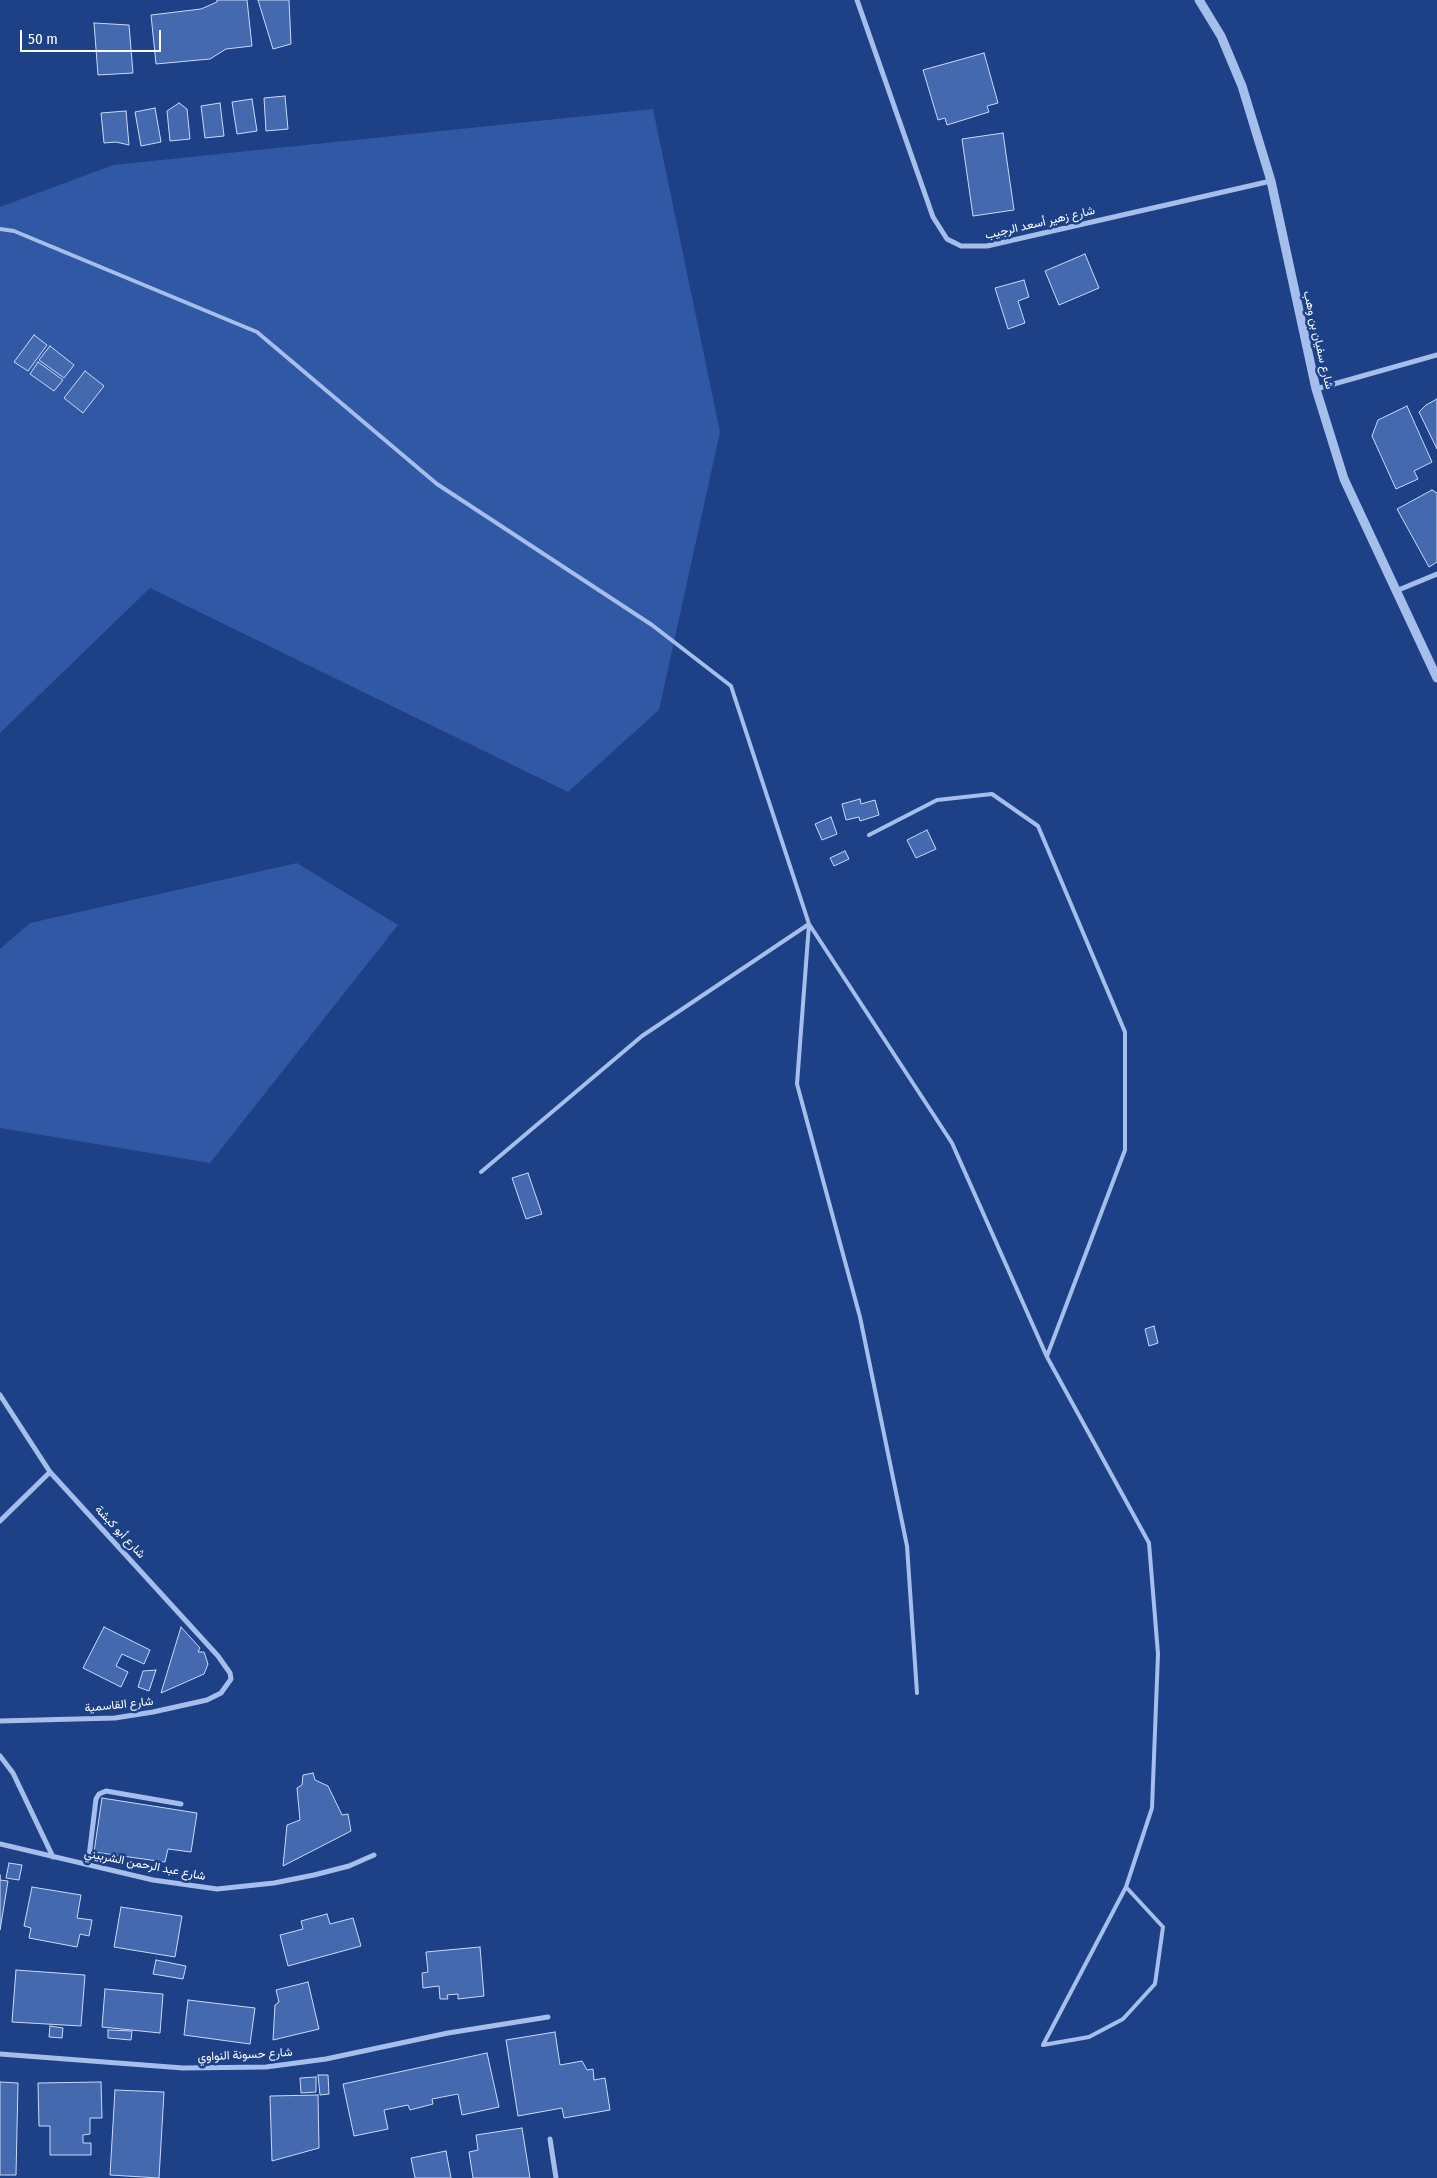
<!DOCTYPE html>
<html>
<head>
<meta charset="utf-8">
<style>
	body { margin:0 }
	#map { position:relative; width:1437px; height:2178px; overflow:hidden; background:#1d4086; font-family:"Fira Sans Condensed",sans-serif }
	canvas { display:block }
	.scale { position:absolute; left:20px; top:30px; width:141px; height:22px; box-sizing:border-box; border:2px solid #fff; border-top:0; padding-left:6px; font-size:15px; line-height:18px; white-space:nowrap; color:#fff; -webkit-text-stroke:4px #1d4086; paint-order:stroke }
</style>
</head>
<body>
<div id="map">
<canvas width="1437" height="2178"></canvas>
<div class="scale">50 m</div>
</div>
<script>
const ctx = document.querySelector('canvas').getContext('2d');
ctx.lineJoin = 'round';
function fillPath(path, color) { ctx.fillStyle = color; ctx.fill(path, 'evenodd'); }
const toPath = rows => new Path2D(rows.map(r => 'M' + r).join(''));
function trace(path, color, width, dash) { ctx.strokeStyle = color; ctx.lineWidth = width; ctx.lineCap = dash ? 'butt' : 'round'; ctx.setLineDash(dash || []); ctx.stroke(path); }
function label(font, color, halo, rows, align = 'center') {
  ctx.font = font + ' "Fira Sans Condensed",Vazirmatn,sans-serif'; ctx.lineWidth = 5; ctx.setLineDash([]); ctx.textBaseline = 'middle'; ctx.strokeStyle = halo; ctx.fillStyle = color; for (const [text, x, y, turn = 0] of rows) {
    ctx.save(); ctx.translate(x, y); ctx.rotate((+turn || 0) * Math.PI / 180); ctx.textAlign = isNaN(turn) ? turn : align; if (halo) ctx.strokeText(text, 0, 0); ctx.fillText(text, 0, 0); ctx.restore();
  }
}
fillPath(toPath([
	[653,109,720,432,659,710,568,792,150,588,0,733,0,207,113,165],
	[297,863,398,925,210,1163,0,1128,0,949,30,923]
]), '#3058a4');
const building = toPath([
	[217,0,247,0,252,46,226,49,210,59,156,64,151,15,201,9,217,2,217,0],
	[258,0,289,0,291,44,273,49,258,0],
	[94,23,129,25,133,73,98,75,94,23],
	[984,53,998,103,987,106,989,112,947,125,945,118,938,120,923,70,984,53],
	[285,96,288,129,266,131,264,98,285,96],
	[252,99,257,131,237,134,232,102,252,99],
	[179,103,187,109,190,139,170,141,167,111,179,103],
	[220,103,224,136,205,138,201,106,220,103],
	[155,108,161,142,141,146,135,112,155,108],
	[126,111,129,145,116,142,104,143,101,113,126,111],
	[1003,133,1014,210,973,216,962,139,1003,133],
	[1085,254,1099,288,1059,305,1045,271,1085,254],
	[1024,280,1029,297,1018,301,1025,323,1008,329,995,288,1024,280],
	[34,335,47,345,28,371,14,362,34,335],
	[50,346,74,365,64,378,39,360,50,346],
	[38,362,63,380,54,391,30,374,38,362],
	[85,371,104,386,83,413,64,398,85,371],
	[1437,399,1437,449,1419,412,1426,405,1437,399],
	[1407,406,1432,462,1414,471,1418,479,1396,489,1372,436,1378,420,1407,406],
	[1432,490,1437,493,1437,562,1429,567,1397,509,1432,490],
	[860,799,861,804,875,800,879,815,860,821,859,817,846,820,842,804,860,799],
	[831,817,837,834,822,840,815,824,831,817],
	[927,830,936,849,916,858,907,840,927,830],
	[845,851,849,859,834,866,830,858,845,851],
	[528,1173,542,1214,526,1219,512,1178,528,1173],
	[1154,1326,1158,1343,1149,1346,1145,1329,1154,1326],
	[104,1627,150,1650,144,1664,122,1654,116,1666,128,1672,121,1687,83,1668,104,1627],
	[181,1627,200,1648,198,1652,204,1652,208,1664,204,1674,161,1693,181,1627],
	[156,1670,149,1691,138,1687,143,1671,156,1670],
	[313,1773,315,1780,328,1786,342,1815,348,1814,351,1831,283,1866,287,1825,300,1820,297,1788,302,1785,303,1775,313,1773],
	[102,1798,197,1813,191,1852,168,1849,165,1862,94,1852,102,1798],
	[9,1863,22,1865,19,1880,6,1878,9,1863],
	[0,1875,0,1880,8,1881,0,1930,0,1875],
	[32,1887,81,1895,77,1918,92,1920,89,1936,80,1934,77,1947,29,1938,31,1928,24,1926,32,1887],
	[121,1907,182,1916,175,1957,114,1947,121,1907],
	[327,1914,330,1924,353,1918,361,1946,288,1966,280,1935,303,1929,301,1921,327,1914],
	[480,1947,484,1996,458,1999,458,1994,447,1995,448,1999,440,1999,439,1986,423,1988,422,1973,428,1972,426,1952,480,1947],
	[156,1960,186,1966,183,1979,153,1974,156,1960],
	[16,1970,85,1975,81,2026,12,2022,16,1970],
	[308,1982,319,2029,273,2040,275,2005,279,2002,276,1990,308,1982],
	[105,1989,163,1994,160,2033,102,2027,105,1989],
	[188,2000,255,2008,250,2044,184,2035,188,2000],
	[50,2026,63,2028,62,2038,49,2037,50,2026],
	[108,2030,132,2031,131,2040,108,2038,108,2030],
	[555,2032,560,2065,582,2061,587,2070,593,2069,594,2080,605,2078,610,2110,564,2118,562,2108,518,2116,506,2040,555,2032],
	[487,2053,499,2107,462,2115,458,2094,432,2099,433,2104,410,2110,408,2105,384,2110,388,2129,354,2136,343,2084,487,2053],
	[318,2075,328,2075,329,2094,320,2095,318,2075],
	[316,2077,316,2092,301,2093,300,2078,316,2077],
	[0,2082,18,2083,16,2175,0,2175,0,2082],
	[101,2082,102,2118,90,2118,90,2134,83,2135,83,2143,91,2143,91,2155,50,2155,50,2126,39,2126,38,2083,101,2082],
	[115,2090,164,2092,159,2178,110,2175,115,2090],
	[318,2095,319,2148,272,2161,270,2096,318,2095],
	[522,2128,530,2178,473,2178,469,2152,478,2150,476,2135,522,2128],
	[446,2151,451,2178,415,2178,411,2158,446,2151]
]);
fillPath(building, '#4569af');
trace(building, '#cadaf8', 1);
trace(toPath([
	[0,229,14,231,257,332,437,484,652,625,731,686,809,924,952,1143,1047,1357,1149,1543,1158,1654,1152,1808,1126,1887,1043,2045,1089,2037,1123,2019,1155,1984,1163,1927,1126,1887],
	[869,835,937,800,992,794,1038,826,1125,1032,1125,1150,1047,1356],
	[809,924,797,1084,860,1317,907,1546,917,1693],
	[481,1172,642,1036,809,924]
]), '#a5beeb', 4);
trace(toPath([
	[857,0,933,217,947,239,961,246,987,246,1271,181],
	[1316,389,1437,355],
	[1396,591,1437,574],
	[0,1395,50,1472,218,1656,230,1673,231,1679,221,1693,207,1700,153,1712,115,1718,0,1721],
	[0,1521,50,1472],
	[0,1756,13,1773,53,1857],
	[0,1844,153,1880,217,1889,274,1883,314,1875,349,1866,374,1855],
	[88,1865,96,1799,99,1794,106,1791,181,1804],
	[0,2054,183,2068,266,2067,326,2059,448,2033,548,2017],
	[550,2139,556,2178]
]), '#a5beeb', 5);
trace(toPath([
	[1199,0,1221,36,1242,86,1271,181,1316,389,1344,479,1437,678]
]), '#a5beeb', 9);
label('12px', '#fff', '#1d4086', [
	["شارع زهير أسعد الرجيب",1040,223,-13],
	["شارع سفيان بن وهب",1318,340,77],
	["شارع أبو كبشة",120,1532,47],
	["شارع القاسمية",119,1705,-6],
	["شارع عبد الرحمن الشربيني",145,1865,11],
	["شارع حسونة النواوي",245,2055,-3]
]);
</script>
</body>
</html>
